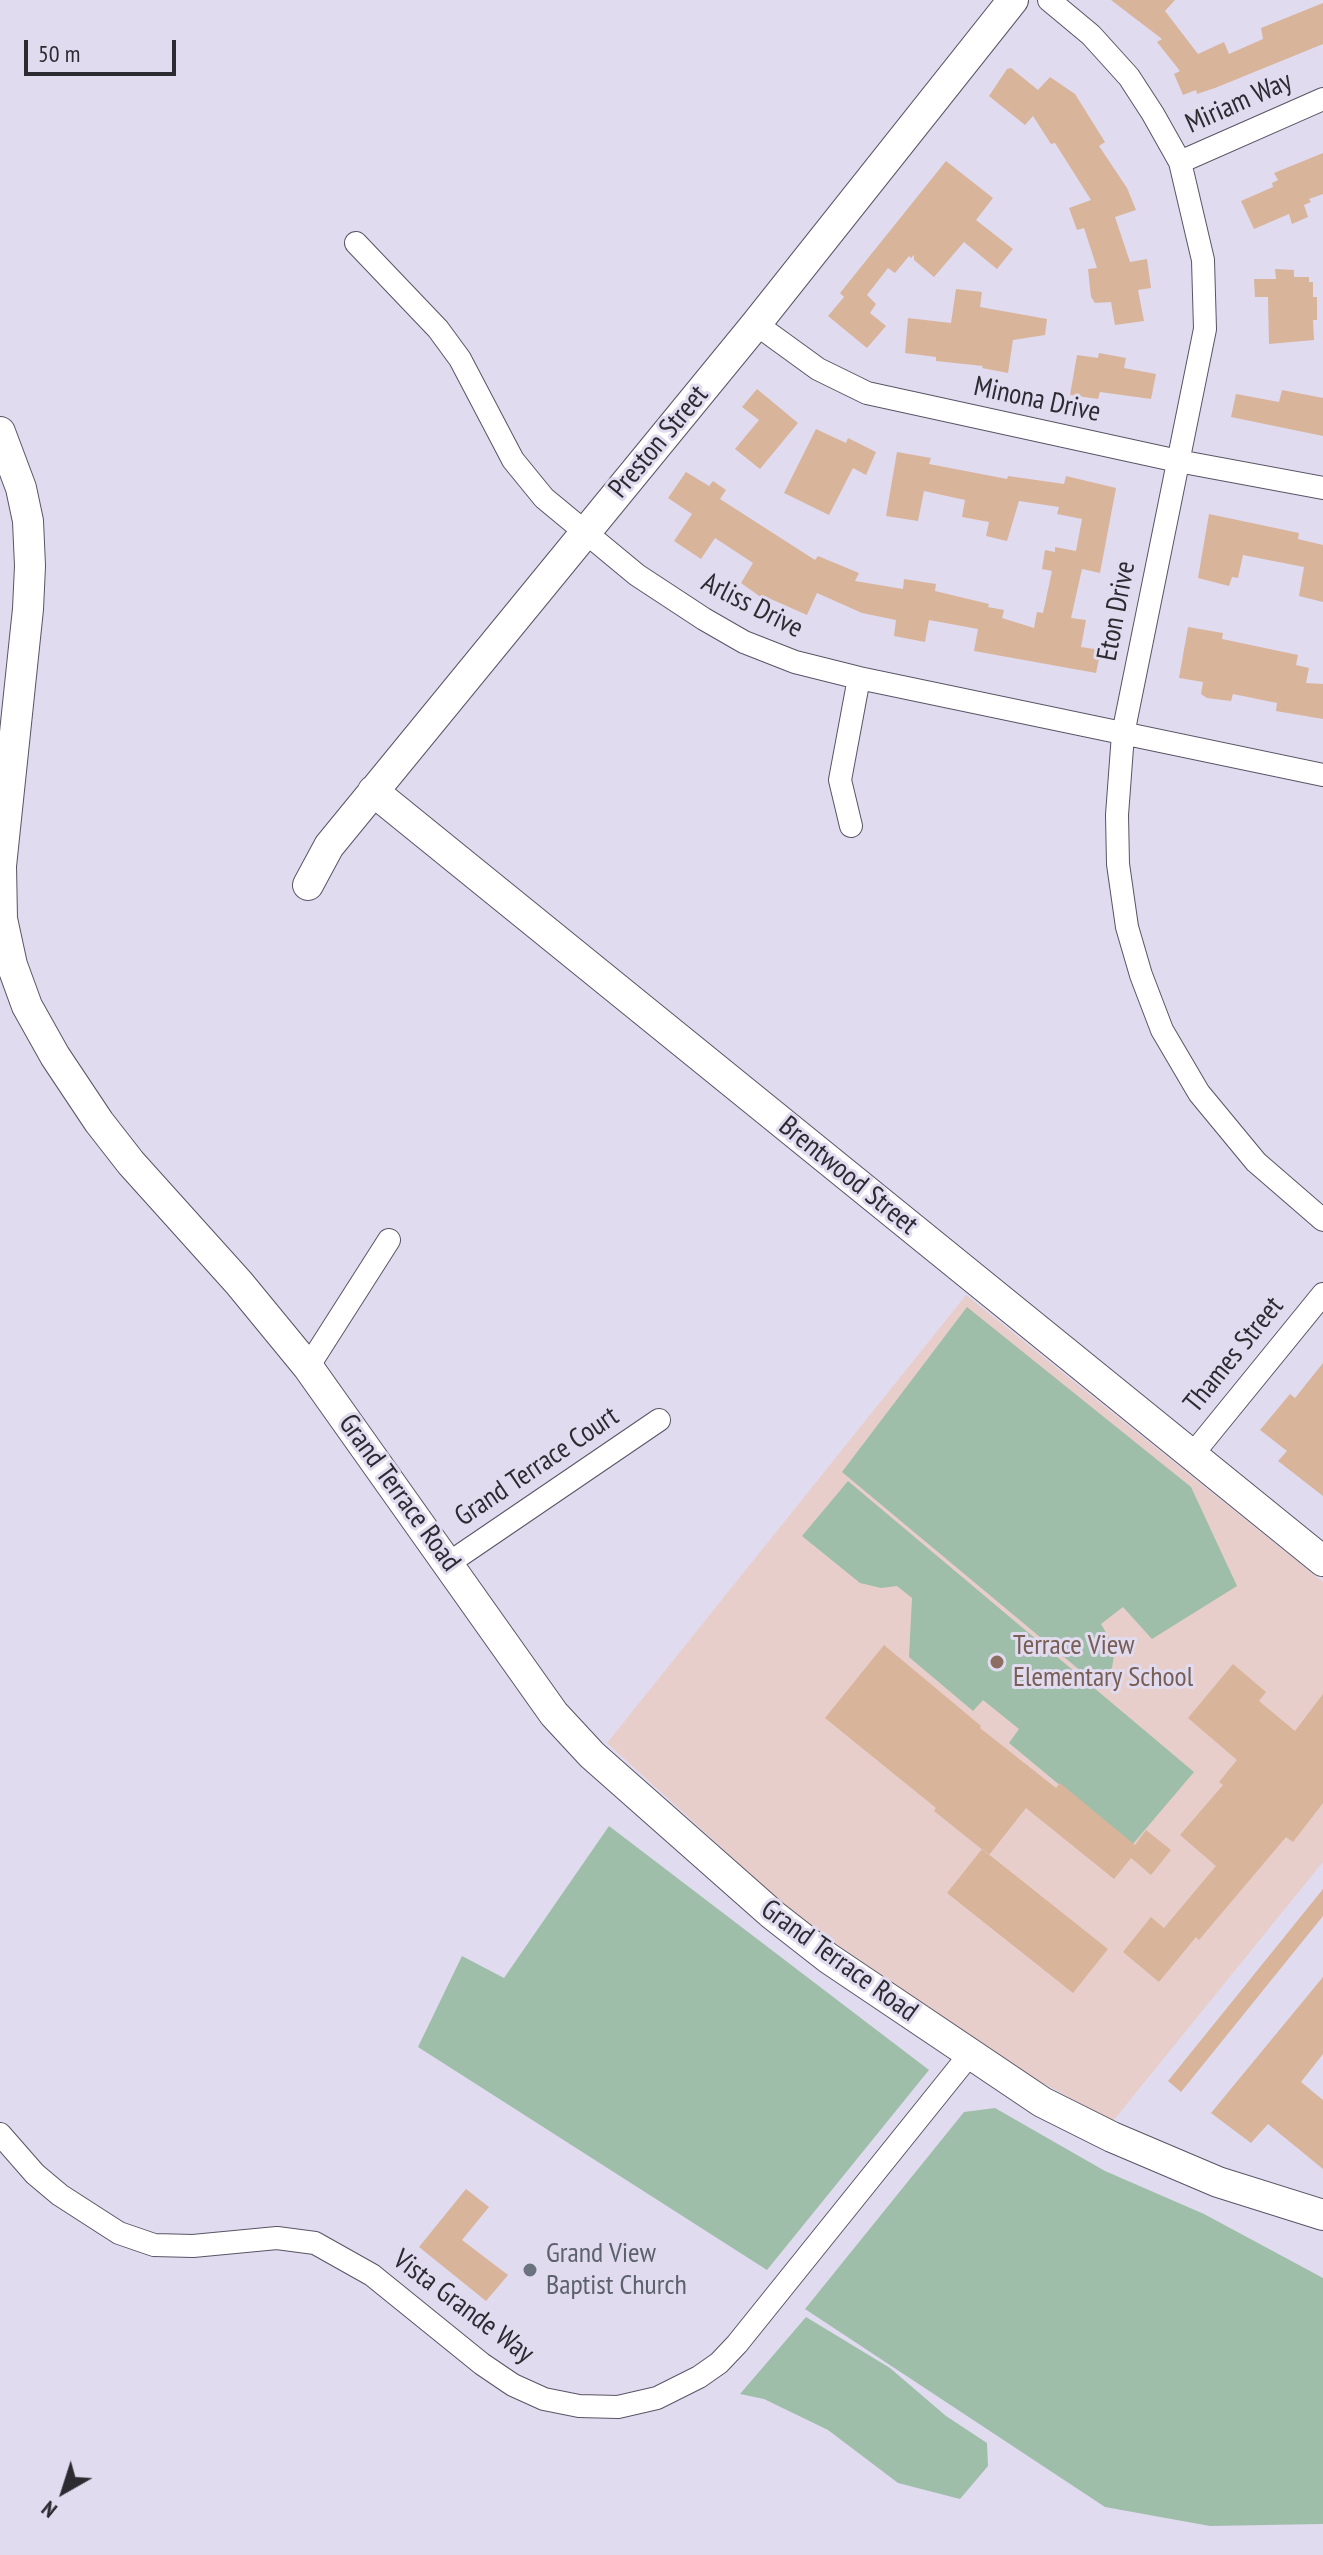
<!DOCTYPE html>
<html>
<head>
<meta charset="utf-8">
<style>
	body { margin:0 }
	#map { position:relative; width:1323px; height:2555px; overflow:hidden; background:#e1dbef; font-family:"PT Sans Narrow",sans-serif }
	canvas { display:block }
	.north { position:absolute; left:24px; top:2451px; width:80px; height:80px; -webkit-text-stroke:6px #e1dbef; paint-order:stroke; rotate:219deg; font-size:22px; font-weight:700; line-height:32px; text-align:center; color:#2d2b32 }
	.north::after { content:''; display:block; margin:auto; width:28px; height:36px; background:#2d2b32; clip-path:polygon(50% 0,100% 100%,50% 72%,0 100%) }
	.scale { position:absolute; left:24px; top:40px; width:152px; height:36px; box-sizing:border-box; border:4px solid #2d2b32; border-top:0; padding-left:10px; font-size:24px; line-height:28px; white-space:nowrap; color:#2d2b32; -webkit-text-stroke:6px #e1dbef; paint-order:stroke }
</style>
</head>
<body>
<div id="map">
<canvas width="1323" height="2555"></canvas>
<div class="north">N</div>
<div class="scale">50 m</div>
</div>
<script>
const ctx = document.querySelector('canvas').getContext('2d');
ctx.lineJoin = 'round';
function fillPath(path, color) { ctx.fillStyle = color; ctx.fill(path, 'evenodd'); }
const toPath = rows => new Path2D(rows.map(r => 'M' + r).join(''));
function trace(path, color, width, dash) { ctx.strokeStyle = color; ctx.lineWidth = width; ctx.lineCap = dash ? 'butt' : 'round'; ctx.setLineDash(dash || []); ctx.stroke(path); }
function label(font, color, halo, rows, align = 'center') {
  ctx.font = font + ' "PT Sans Narrow",sans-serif'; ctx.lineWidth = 6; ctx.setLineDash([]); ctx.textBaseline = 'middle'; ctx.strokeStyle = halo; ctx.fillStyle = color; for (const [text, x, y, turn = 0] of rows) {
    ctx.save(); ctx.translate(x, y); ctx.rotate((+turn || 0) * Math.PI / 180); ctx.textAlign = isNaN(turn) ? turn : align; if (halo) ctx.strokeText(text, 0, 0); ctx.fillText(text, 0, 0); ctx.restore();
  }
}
fillPath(toPath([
	[966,1295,1323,1582,1323,1862,1113,2121,1028,2075,819,1932,791,1911,607,1743]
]), '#e8ceca');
fillPath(toPath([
	[967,1307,1191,1487,1237,1586,1152,1639,1123,1607,1101,1624,1115,1648,1112,1668,1094,1682,842,1472],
	[848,1481,1194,1772,1132,1845,1009,1743,1019,1729,983,1700,973,1711,909,1657,912,1598,897,1586,881,1588,860,1583,802,1536],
	[609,1826,929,2070,767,2270,418,2047,462,1956,504,1978],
	[995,2108,1105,2171,1204,2214,1323,2278,1323,2524,1210,2526,1105,2507,805,2309,964,2112],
	[806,2317,890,2368,946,2416,987,2443,988,2466,960,2499,898,2483,828,2430,764,2399,740,2394]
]), '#9ebeaa');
fillPath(toPath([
	[1111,0,1175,0,1165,11,1198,54,1224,42,1229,54,1263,39,1261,28,1323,3,1323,44,1215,88,1197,94,1196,90,1183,95,1174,74,1180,71,1157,42,1162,39],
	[1011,68,1038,90,1050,77,1075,94,1105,142,1099,146,1127,188,1136,210,1115,217,1130,262,1147,259,1151,288,1138,290,1144,321,1115,325,1111,302,1095,303,1091,297,1088,269,1097,268,1084,228,1077,230,1069,208,1091,200,1055,143,1051,144,1033,116,1025,125,989,96,1007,69],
	[1323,153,1323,194,1309,199,1311,202,1304,205,1308,217,1292,224,1289,214,1254,229,1241,201,1273,187,1272,183,1278,180,1274,173],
	[946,161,993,198,976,220,1013,249,997,269,964,242,934,277,914,260,914,255,911,258,909,256,895,273,888,268,867,295,876,304,870,313,886,326,867,348,828,316,844,297,840,293],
	[1275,269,1294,270,1294,277,1309,277,1309,282,1313,282,1313,297,1317,297,1317,320,1313,320,1314,340,1269,344,1268,297,1255,297,1254,279,1276,279],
	[956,289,982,292,980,307,1047,319,1045,335,1013,340,1008,373,982,368,983,366,936,361,936,357,905,353,908,318,951,323],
	[1099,353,1126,358,1124,368,1156,374,1151,399,1100,392,1098,399,1070,395,1077,355,1098,358],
	[757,389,798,423,760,469,735,449,759,420,742,407],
	[1282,390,1323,398,1323,436,1231,417,1236,394,1279,402],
	[816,429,846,443,848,438,876,452,866,475,853,468,829,515,784,493],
	[897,452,931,458,929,464,1007,479,1008,476,1064,484,1066,476,1116,488,1100,573,1082,569,1071,618,1086,620,1081,647,1101,650,1096,673,974,651,978,629,929,620,925,642,894,636,896,620,862,613,817,593,807,615,764,596,762,598,741,583,753,563,715,538,701,559,674,541,692,514,668,498,686,472,709,486,713,481,726,490,720,499,815,560,818,556,859,573,855,581,903,589,904,579,936,584,935,591,989,604,988,607,1004,610,1002,618,1034,628,1037,612,1043,613,1052,571,1042,569,1045,550,1055,552,1055,547,1076,551,1082,519,1057,514,1059,507,1019,501,1007,541,986,536,989,522,962,517,965,500,924,491,918,521,886,516],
	[1209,514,1299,533,1298,539,1323,545,1323,602,1299,596,1304,567,1243,555,1238,578,1232,577,1229,586,1198,578],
	[1188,627,1223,633,1222,639,1298,655,1296,665,1309,668,1306,683,1323,684,1323,719,1276,711,1277,703,1233,694,1231,701,1207,698,1201,694,1203,682,1179,678],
	[1323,1363,1323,1496,1278,1461,1287,1451,1260,1430,1290,1394,1295,1398],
	[884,1645,981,1726,980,1728,1056,1788,1060,1783,1135,1845,1146,1830,1171,1850,1151,1875,1131,1858,1114,1879,1026,1808,989,1855,934,1811,936,1808,825,1718],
	[1233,1664,1266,1692,1259,1701,1295,1731,1323,1694,1323,1803,1293,1842,1286,1837,1199,1940,1196,1937,1159,1982,1123,1952,1151,1917,1164,1928,1216,1866,1180,1835,1223,1785,1219,1782,1237,1760,1188,1718],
	[982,1849,1108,1949,1073,1993,947,1893],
	[1323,1889,1323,1916,1181,2092,1168,2081],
	[1323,1977,1323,2054,1301,2082,1323,2100,1323,2169,1268,2124,1251,2143,1211,2113],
	[466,2189,489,2207,462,2240,508,2275,486,2301,419,2247]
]), '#d8b49b');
const street = toPath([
	[1049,0,1091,35,1129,77,1153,114,1180,162,1203,260,1205,329,1123,734,1117,815,1118,864,1127,927,1141,975,1162,1030,1199,1093,1256,1162,1323,1220],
	[1180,162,1323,99],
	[356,243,438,329,460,359,513,460,544,498,637,575,704,619,744,642,795,662,859,678,1323,775],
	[756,324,818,369,867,393,1178,461,1323,488],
	[851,826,840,780,859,678],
	[308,1367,389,1240],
	[1192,1455,1323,1294],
	[449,1563,659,1420],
	[0,2134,35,2174,60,2195,119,2233,154,2245,193,2246,277,2238,315,2243,372,2275,482,2364,513,2385,544,2399,579,2406,618,2407,657,2398,699,2377,719,2363,737,2344,970,2054]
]);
const secondary = toPath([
	[0,432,21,488,28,521,30,566,28,609,1,866,2,919,12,965,27,1006,55,1056,99,1122,131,1163,239,1283,308,1367,554,1714,592,1755,773,1915,828,1958,1042,2102,1112,2137,1218,2182,1323,2215],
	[373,791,1323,1561],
	[308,885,329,846,756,324,1013,0]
]);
trace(street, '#595465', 24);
trace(secondary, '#595465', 32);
trace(street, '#fff', 22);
trace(secondary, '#fff', 30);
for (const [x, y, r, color] of [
	[997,1662,8,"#8d6e63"],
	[530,2270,8,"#6b7280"]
]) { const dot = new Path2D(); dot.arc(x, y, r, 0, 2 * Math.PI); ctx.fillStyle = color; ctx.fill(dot); trace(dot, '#e1dbef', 3); }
label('28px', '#2d2b32', '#e1dbef', [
	["Miriam Way",1239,103,-24],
	["Minona Drive",1037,400,12],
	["Preston Street",659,442,-50],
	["Arliss Drive",752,606,27],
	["Eton Drive",1117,611,-79],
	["Brentwood Street",848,1176,39],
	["Thames Street",1234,1355,-51],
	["Grand Terrace Court",537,1467,-34],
	["Grand Terrace Road",399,1493,54],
	["Grand Terrace Road",839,1961,36],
	["Vista Grande Way",463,2307,37]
]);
label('28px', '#785e54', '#e1dbef', [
	["Terrace View",1013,1646],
	["Elementary School",1013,1678]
], 'left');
label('28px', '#5b616d', '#e1dbef', [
	["Grand View",546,2254],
	["Baptist Church",546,2286]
], 'left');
</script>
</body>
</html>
